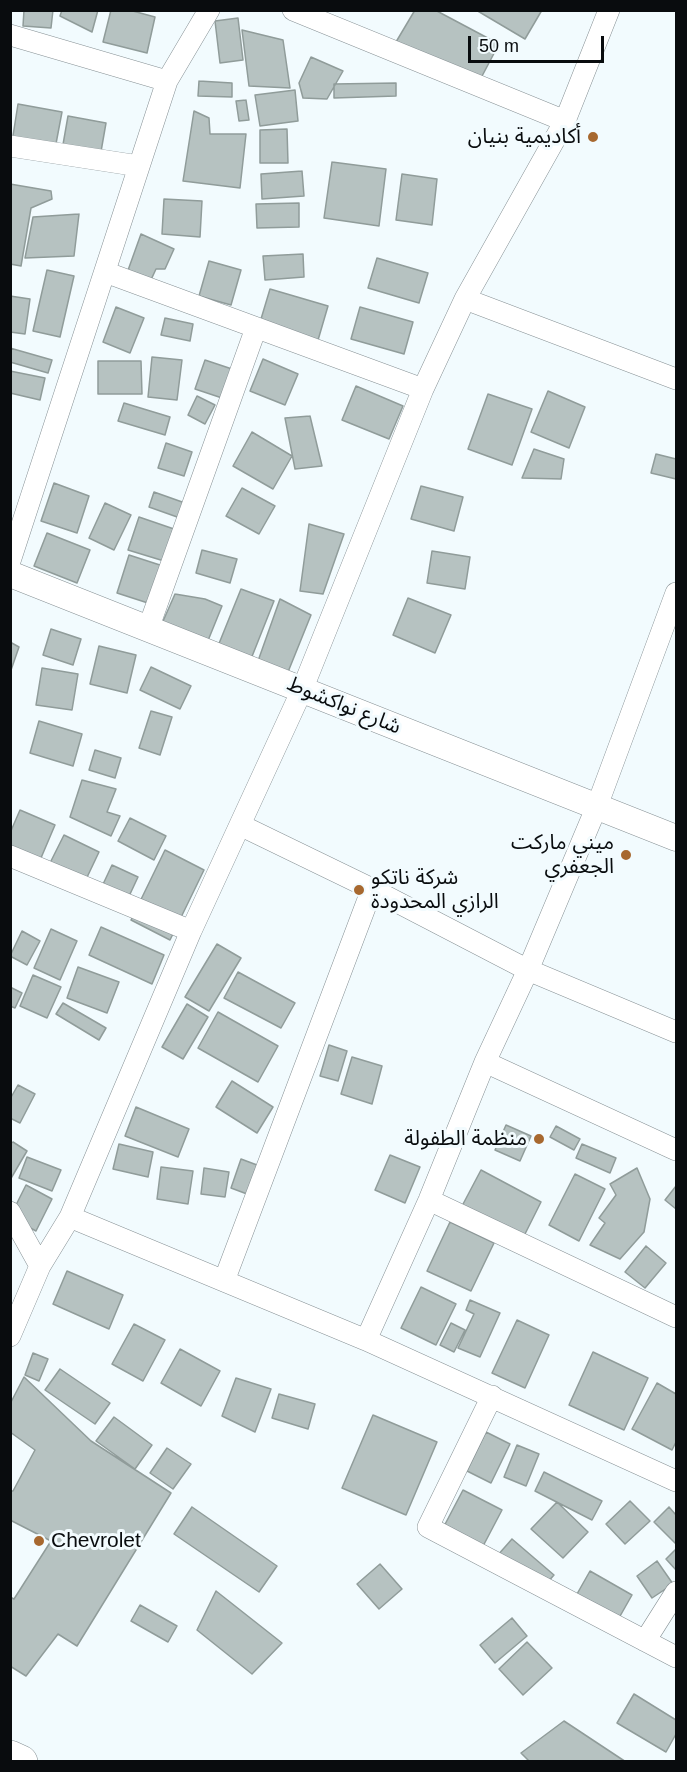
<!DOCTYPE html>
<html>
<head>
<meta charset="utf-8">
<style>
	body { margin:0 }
	#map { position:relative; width:687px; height:1772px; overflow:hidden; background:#f2fbfe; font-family:Helvetica,sans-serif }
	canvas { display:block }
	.frame { position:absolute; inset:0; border:12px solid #090c0e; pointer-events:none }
	.scale { position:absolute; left:468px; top:36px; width:136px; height:27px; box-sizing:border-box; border:3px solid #090c0e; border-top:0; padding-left:8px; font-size:18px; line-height:21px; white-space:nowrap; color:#090c0e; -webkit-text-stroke:4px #f2fbfe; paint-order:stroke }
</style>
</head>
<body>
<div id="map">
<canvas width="687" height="1772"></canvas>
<div class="frame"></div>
<div class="scale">50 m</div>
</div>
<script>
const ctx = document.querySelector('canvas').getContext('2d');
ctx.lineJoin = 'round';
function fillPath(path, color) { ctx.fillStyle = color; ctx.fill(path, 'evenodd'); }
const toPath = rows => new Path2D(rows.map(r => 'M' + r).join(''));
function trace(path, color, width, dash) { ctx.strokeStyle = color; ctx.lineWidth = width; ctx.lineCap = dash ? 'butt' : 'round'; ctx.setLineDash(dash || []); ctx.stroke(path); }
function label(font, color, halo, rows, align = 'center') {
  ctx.font = font + ' Helvetica,"Noto Sans Arabic",sans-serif'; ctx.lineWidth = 6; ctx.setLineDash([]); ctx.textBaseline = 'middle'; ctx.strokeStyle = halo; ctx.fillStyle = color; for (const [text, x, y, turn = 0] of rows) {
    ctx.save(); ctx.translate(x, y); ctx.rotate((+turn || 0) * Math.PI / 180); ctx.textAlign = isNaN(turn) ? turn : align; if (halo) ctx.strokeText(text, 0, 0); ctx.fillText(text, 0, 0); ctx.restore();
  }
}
const building = toPath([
	[24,10,53,10,51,28,23,26,24,10],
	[62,10,98,10,92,32,60,16,62,10],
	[111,10,129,10,155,17,147,53,103,42,111,10],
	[415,10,435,10,499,44,481,78,393,47,415,10],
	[476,10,542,10,525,39,476,10],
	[238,18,243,60,220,63,215,21,238,18],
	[242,30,283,40,290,88,249,86,242,30],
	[311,57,343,71,327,99,303,98,299,83,311,57],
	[199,81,232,83,232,97,198,96,199,81],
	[396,83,396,96,334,98,334,84,396,83],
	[295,90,298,121,260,126,255,95,295,90],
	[246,100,249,120,239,121,236,101,246,100],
	[18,104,62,112,55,149,12,142,18,104],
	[194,111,209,118,210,134,246,134,240,188,183,181,194,111],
	[68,116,106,123,99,163,61,156,68,116],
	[287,129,288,163,260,163,260,130,287,129],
	[332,162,386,169,379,226,324,218,332,162],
	[302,171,304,196,262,199,261,174,302,171],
	[402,174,437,179,432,225,396,220,402,174],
	[10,184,51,191,52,199,31,208,21,266,10,264,10,184],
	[164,199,202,201,200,237,162,234,164,199],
	[299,203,299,227,257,228,256,204,299,203],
	[79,214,74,256,25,258,33,217,79,214],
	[141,234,174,249,165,269,156,269,144,295,122,287,141,234],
	[303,254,304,277,265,280,263,256,303,254],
	[377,258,428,273,419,303,368,288,377,258],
	[209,261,241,270,231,305,199,296,209,261],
	[47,270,74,276,60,337,33,331,47,270],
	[270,289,328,306,316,347,258,329,270,289],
	[10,296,30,299,25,334,10,332,10,296],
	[116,307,144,318,130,353,103,342,116,307],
	[360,307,413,322,404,354,351,339,360,307],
	[165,318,193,324,190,341,161,335,165,318],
	[10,348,52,360,48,373,10,362,10,348],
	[152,357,182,360,177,400,148,397,152,357],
	[263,359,298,374,285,405,250,391,263,359],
	[205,360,232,369,222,398,195,389,205,360],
	[98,361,141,361,142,394,98,394,98,361],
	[10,371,45,378,40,400,10,393,10,371],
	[356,386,403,406,389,439,342,420,356,386],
	[548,391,585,407,569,448,531,432,548,391],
	[488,394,532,409,512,465,468,449,488,394],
	[197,396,215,405,205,424,188,415,197,396],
	[124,403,170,417,165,435,118,421,124,403],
	[310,416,322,466,295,469,285,418,310,416],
	[252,432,292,456,273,489,233,466,252,432],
	[166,443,192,452,184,476,158,468,166,443],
	[534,449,564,459,561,479,522,478,534,449],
	[656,454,676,459,676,479,651,473,656,454],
	[54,483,89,496,77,533,41,521,54,483],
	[421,486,463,497,454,531,411,519,421,486],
	[242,488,275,506,259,534,226,516,242,488],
	[154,492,185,503,180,518,149,507,154,492],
	[105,503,131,515,114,550,89,538,105,503],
	[139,517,174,529,164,561,128,550,139,517],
	[309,524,344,534,323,594,300,591,309,524],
	[47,533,90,550,77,583,34,566,47,533],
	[202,550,237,559,230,583,196,573,202,550],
	[432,551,470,557,465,589,427,583,432,551],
	[129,555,163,566,151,604,117,593,129,555],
	[241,589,274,601,251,659,218,646,241,589],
	[175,594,205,599,222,606,205,648,160,628,175,594],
	[408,598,451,615,435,653,393,635,408,598],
	[280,599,311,615,288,672,258,661,280,599],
	[51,629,81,639,73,665,43,655,51,629],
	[10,642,19,647,10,673,10,642],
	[99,646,136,655,127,693,90,684,99,646],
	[151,667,191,686,180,709,140,690,151,667],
	[42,668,78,674,72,710,36,705,42,668],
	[151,711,172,717,160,755,139,748,151,711],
	[39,721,82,734,73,766,30,753,39,721],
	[95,750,121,758,115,778,89,770,95,750],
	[82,780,116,789,107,812,120,816,111,836,70,817,82,780],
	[20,810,55,825,38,865,10,853,10,833,20,810],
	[130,818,166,836,154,860,118,841,130,818],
	[64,835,99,852,81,890,45,873,64,835],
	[165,850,204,870,170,940,131,920,165,850],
	[112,865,138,877,124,907,98,895,112,865],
	[101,927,164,955,152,984,89,955,101,927],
	[51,929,77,941,60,980,34,968,51,929],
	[22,931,40,941,27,965,10,956,22,931],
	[217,944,241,958,209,1011,185,997,217,944],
	[78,967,119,982,107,1013,67,998,78,967],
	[238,972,295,1003,281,1028,224,998,238,972],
	[33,975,61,987,47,1018,20,1006,33,975],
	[10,987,22,993,15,1008,10,1006,10,987],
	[63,1003,106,1028,99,1040,56,1014,63,1003],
	[187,1004,208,1017,183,1059,162,1047,187,1004],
	[218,1012,278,1046,258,1082,198,1048,218,1012],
	[329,1045,347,1051,338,1081,320,1076,329,1045],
	[352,1057,382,1066,372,1104,341,1094,352,1057],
	[232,1081,273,1107,257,1133,216,1107,232,1081],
	[18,1085,35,1094,20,1123,10,1118,10,1099,18,1085],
	[136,1107,189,1129,178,1157,125,1136,136,1107],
	[506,1125,531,1136,520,1161,495,1150,506,1125],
	[556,1126,580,1139,574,1150,550,1137,556,1126],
	[13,1142,27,1151,10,1180,10,1144,13,1142],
	[119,1144,153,1152,148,1177,113,1169,119,1144],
	[582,1144,616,1158,610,1173,576,1158,582,1144],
	[390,1155,420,1167,405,1203,375,1190,390,1155],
	[27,1157,61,1170,52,1191,19,1178,27,1157],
	[241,1159,257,1165,247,1194,231,1188,241,1159],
	[161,1167,193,1171,188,1204,157,1199,161,1167],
	[204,1168,229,1172,225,1197,201,1194,204,1168],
	[637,1168,650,1199,644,1232,620,1259,590,1245,605,1223,599,1218,616,1195,610,1184,637,1168],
	[481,1170,541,1202,523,1238,462,1206,481,1170],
	[575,1174,605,1189,579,1241,549,1225,575,1174],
	[26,1185,52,1199,36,1231,10,1217,26,1185],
	[676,1186,676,1209,665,1200,676,1186],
	[450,1222,494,1243,471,1291,427,1271,450,1222],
	[646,1246,666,1263,645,1288,625,1272,646,1246],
	[67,1271,123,1295,109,1329,53,1304,67,1271],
	[421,1287,456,1304,436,1345,401,1328,421,1287],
	[470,1300,500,1313,480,1357,458,1348,474,1314,466,1310,470,1300],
	[517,1320,549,1335,525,1388,492,1373,517,1320],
	[451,1323,465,1330,454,1352,440,1345,451,1323],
	[134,1324,165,1340,143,1381,112,1364,134,1324],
	[180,1349,220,1371,201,1406,161,1383,180,1349],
	[593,1352,648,1378,624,1430,569,1405,593,1352],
	[33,1353,48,1359,39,1381,25,1375,33,1353],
	[60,1369,110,1403,95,1424,45,1390,60,1369],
	[24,1377,91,1441,171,1493,77,1646,58,1634,26,1676,10,1666,10,1597,14,1599,51,1541,10,1520,10,1491,13,1491,35,1450,10,1432,10,1404,24,1377],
	[236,1378,271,1389,255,1432,222,1416,236,1378],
	[657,1383,676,1394,676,1442,672,1450,632,1429,657,1383],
	[279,1394,315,1404,308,1429,272,1418,279,1394],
	[373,1415,437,1442,406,1515,342,1488,373,1415],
	[114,1417,152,1445,135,1469,96,1441,114,1417],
	[486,1432,510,1444,491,1483,467,1471,486,1432],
	[517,1445,539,1454,526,1486,504,1477,517,1445],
	[167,1448,191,1464,173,1489,150,1473,167,1448],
	[544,1472,602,1501,592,1520,535,1491,544,1472],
	[463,1490,502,1510,481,1550,442,1530,463,1490],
	[630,1501,650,1521,625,1544,606,1524,630,1501],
	[557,1502,588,1532,563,1558,531,1529,557,1502],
	[192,1507,277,1566,259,1592,174,1534,192,1507],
	[669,1507,676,1515,676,1544,654,1522,669,1507],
	[512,1539,554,1575,539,1592,497,1556,512,1539],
	[676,1549,676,1570,666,1559,676,1549],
	[657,1561,673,1584,652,1598,637,1576,657,1561],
	[380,1564,402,1589,379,1609,357,1584,380,1564],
	[590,1571,632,1595,615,1625,573,1601,590,1571],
	[216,1591,282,1643,252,1674,197,1630,216,1591],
	[140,1605,177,1626,168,1642,131,1621,140,1605],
	[512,1618,527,1636,495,1663,480,1645,512,1618],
	[527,1642,552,1668,523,1695,499,1669,527,1642],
	[634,1694,676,1720,676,1734,666,1752,617,1723,634,1694],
	[564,1721,626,1762,530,1762,521,1753,564,1721]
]);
fillPath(building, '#b6c2c1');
trace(building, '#909c9a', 1.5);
const minor = toPath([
	[293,10,565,121],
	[10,35,167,81],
	[10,146,139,166],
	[105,272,423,389],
	[465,299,676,379],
	[10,561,167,81,209,10],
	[148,629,256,328],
	[240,825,372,889,528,970,676,1032],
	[10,856,191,931],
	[485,1062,676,1150],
	[429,1200,676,1317],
	[10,1212,40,1266],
	[70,1217,366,1340,676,1481],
	[224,1281,372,889],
	[10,1336,40,1266,70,1217,191,931,302,690,423,389,465,299,565,121,609,10],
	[366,1340,429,1200,485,1062,528,970,597,806,676,593],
	[492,1396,428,1527,676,1657],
	[645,1641,676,1592]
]);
const tertiary = toPath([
	[10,574,676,838]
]);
const primary = toPath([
	[10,1757,21,1762]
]);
trace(minor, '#879195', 22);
trace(tertiary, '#879195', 27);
trace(primary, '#879195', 34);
trace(minor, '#fff', 21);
trace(tertiary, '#fff', 26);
trace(primary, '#fff', 33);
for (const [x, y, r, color] of [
	[593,137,6,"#a7682f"],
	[626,855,6,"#a7682f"],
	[359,890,6,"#a7682f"],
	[539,1139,6,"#a7682f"],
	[39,1541,6,"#a7682f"]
]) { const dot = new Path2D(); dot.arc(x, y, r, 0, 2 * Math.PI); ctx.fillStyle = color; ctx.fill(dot); trace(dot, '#f2fbfe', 2); }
label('21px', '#090c0e', '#f2fbfe', [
	["أكاديمية بنيان",581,137],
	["ميني ماركت",614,843],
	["الجعفري",614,867],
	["شركة ناتكو",371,878,"left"],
	["الرازي المحدودة",371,902,"left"],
	["منظمة الطفولة",527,1139],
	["Chevrolet",51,1541,"left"]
], 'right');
label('21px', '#090c0e', '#f2fbfe', [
	["شارع نواكشوط",344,706,22]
]);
</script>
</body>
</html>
